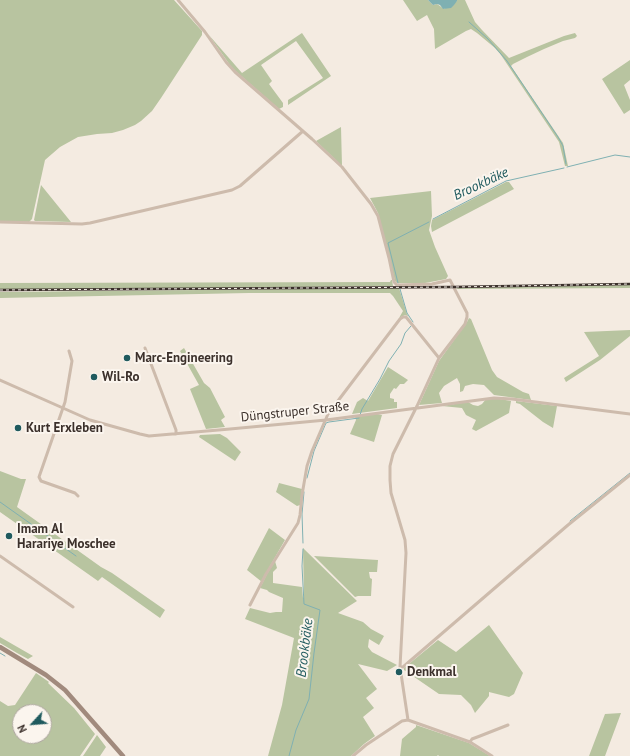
<!DOCTYPE html>
<html>
<head>
<meta charset="utf-8">
<style>
	body { margin:0 }
	#map { position:relative; width:630px; height:756px; overflow:hidden; background:#f4ebe1; font-family:"PT Sans",sans-serif }
	canvas { display:block }
	.north { position:absolute; left:12px; top:704px; width:40px; height:40px; box-sizing:border-box; background:#fbf5ee; border:1px solid #aea6a0; border-radius:50%; rotate:244deg; font-size:11px; font-weight:700; line-height:16px; text-align:center; color:#3b302b }
	.north::after { content:''; display:block; margin:auto; width:14px; height:18px; background:#1f5a5e; clip-path:polygon(50% 0,100% 100%,50% 72%,0 100%) }
</style>
</head>
<body>
<div id="map">
<canvas width="630" height="756"></canvas>
<div class="north">N</div>
</div>
<script>
const ctx = document.querySelector('canvas').getContext('2d');
ctx.lineJoin = 'round';
function fillPath(path, color) { ctx.fillStyle = color; ctx.fill(path, 'evenodd'); }
const toPath = rows => new Path2D(rows.map(r => 'M' + r).join(''));
function trace(path, color, width, dash) { ctx.strokeStyle = color; ctx.lineWidth = width; ctx.lineCap = dash ? 'butt' : 'round'; ctx.setLineDash(dash || []); ctx.stroke(path); }
function label(font, color, halo, rows, align = 'center') {
  ctx.font = font + ' "PT Sans",sans-serif'; ctx.lineWidth = 4; ctx.setLineDash([]); ctx.textBaseline = 'middle'; ctx.strokeStyle = halo; ctx.fillStyle = color; for (const [text, x, y, turn = 0] of rows) {
    ctx.save(); ctx.translate(x, y); ctx.rotate((+turn || 0) * Math.PI / 180); ctx.textAlign = isNaN(turn) ? turn : align; if (halo) ctx.strokeText(text, 0, 0); ctx.fillText(text, 0, 0); ctx.restore();
  }
}
fillPath(toPath([
	[0,0,174,0,202,31,202,35,161,98,152,111,141,121,135,125,123,130,112,133,97,134,78,137,60,147,45,160,32,219,29,222,0,221],
	[403,0,428,0,433,5,437,4,440,6,444,9,457,1,457,0,465,0,475,22,482,30,509,58,564,36,575,33,577,36,575,38,563,41,544,49,527,57,513,64,511,66,563,143,568,166,565,166,559,142,501,55,495,48,477,33,471,29,466,31,435,49,434,29,427,15,417,21],
	[302,33,331,76,288,105,288,100,323,78,296,41,261,65,272,81,269,84,283,103,283,107,279,109,232,68,208,34,242,73],
	[630,60,630,80,624,85,630,100,630,110,624,114,602,79],
	[341,127,342,166,316,141],
	[506,182,509,182,514,189,432,232,431,226,432,220],
	[41,185,71,222,35,221,34,220],
	[431,191,432,216,429,230,435,247,448,276,446,279,425,283,397,283,395,281,378,213,370,198],
	[391,280,392,280,393,286,0,290,0,283,386,282,390,282],
	[630,285,630,288,458,289,456,288],
	[399,288,407,314,412,322,408,316,405,315,399,318,403,311,393,296,390,293,249,293,0,298,0,292],
	[469,318,471,319,492,370,497,377,523,392,529,394,531,400,494,395,484,385,473,384,465,386,463,391,460,392,460,384,457,378,444,386,439,393,442,403,419,405,439,361,467,322],
	[630,330,630,336,600,360,566,382,564,378,599,356,584,332],
	[184,348,204,383,210,388,225,417,221,420,225,427,206,429,190,389,199,385,180,351],
	[388,367,408,380,404,384,400,384,396,389,394,388,390,394,390,398,394,399,394,402,397,402,397,408,352,414,357,402,363,398,368,401],
	[494,398,511,401,509,413,476,431,472,429,476,420,466,415,462,408,442,406,468,402,473,405,478,406,482,404,486,399],
	[516,401,557,406,553,428,543,422,520,404,516,403],
	[377,414,382,415,374,442,350,434,356,420,355,417],
	[220,434,227,438,241,452,235,461,199,437,200,435],
	[0,471,21,479,26,479,17,507,101,567,112,573,165,610,160,618,102,577,98,581,0,512],
	[279,483,302,489,300,505,297,506,276,492],
	[269,528,285,540,266,573,262,582,247,570],
	[303,548,357,601,338,613,363,622,371,629,384,636,379,645,369,639,368,647,372,652,397,665,387,671,358,664,377,689,366,698,374,708,363,717,375,736,364,744,351,756,268,756,282,705,294,638,245,619,250,608,270,613,276,612,282,612,283,598,269,592,267,590,260,588,267,574,275,561,277,568,273,572,273,583,302,587,303,598,304,597],
	[314,556,378,560,377,572,369,572,370,578,372,579,371,596,358,596,355,597],
	[489,625,523,673,514,694,509,697,489,692,489,696,475,713,471,705,461,695,439,694,404,670,404,668,438,640,456,652],
	[0,637,33,656,28,659,17,653,0,643],
	[36,673,49,682,48,683,74,708,95,734,80,756,0,756,0,701,8,706,15,705],
	[20,712,44,712,44,736,20,736],
	[621,713,605,756,589,756,605,714],
	[416,725,469,743,490,756,439,756,438,755,437,756,400,756,402,739,416,727],
	[97,735,106,747,100,756,83,756]
]), '#b8c4a0');
fillPath(toPath([
	[428,0,457,0,457,1,454,5,451,8,443,9,440,5,437,4,433,5]
]), '#7fb0b2');
trace(toPath([
	[469,22,488,39,507,61,558,137,563,146,566,164],
	[567,167,615,155,630,157],
	[433,219,506,181,564,168],
	[398,283,388,243,429,222],
	[400,289,407,313,413,322],
	[360,415,362,409,380,379,389,361,401,344,405,333,411,326],
	[307,478,314,451,326,423,329,422,359,418],
	[0,502,76,556],
	[570,521,630,473],
	[303,543,302,514,304,492],
	[0,653,5,656],
	[289,756,296,730,309,699,314,653,320,610,304,604,302,566,303,549]
]), '#7fb0b2', 1);
trace(toPath([
	[178,0,205,32,226,62,235,72,312,139,342,167,371,204,378,216,389,258,394,282,397,285,432,284,450,280,467,313,467,317,465,324,439,358,417,406,393,454,390,466,390,480,391,493,405,540,406,553,400,667,408,720],
	[0,222,82,224,90,223,232,190,240,186,303,131],
	[145,348,176,430,176,434],
	[69,351,72,361,65,402,39,477,41,481,75,493,78,496],
	[0,380,90,420,140,434,149,436,230,429,326,420,494,398,512,399,630,414],
	[0,556,73,607],
	[250,605,266,574,298,523,300,515,302,495,307,466,312,451,328,414,400,319,403,317,406,317,439,358],
	[400,667,403,667,568,525,630,475],
	[470,742,472,739,480,736,508,725],
	[353,756,366,745,402,721,408,720,470,742,492,756]
]), '#cdbbac', 3);
trace(toPath([
	[0,647,46,675,65,690,123,756]
]), '#a18a7d', 4.5);
const rail = toPath([
	[0,290,454,287,630,284]
]);
trace(rail, '#3b302b', 2.5);
trace(rail, '#fbf5ee', 1, [3]);
for (const [x, y, r, color] of [
	[127,358,4,"#1f5a5e"],
	[94,377,4,"#1f5a5e"],
	[18,428,4,"#1f5a5e"],
	[9,536,4,"#1f5a5e"],
	[399,672,4,"#1f5a5e"]
]) { const dot = new Path2D(); dot.arc(x, y, r, 0, 2 * Math.PI); ctx.fillStyle = color; ctx.fill(dot); trace(dot, '#fbf5ee', 1.5); }
label('bold 13px', '#3b302b', '#fbf5ee', [
	["Marc-Engineering",135,358],
	["Wil-Ro",102,377],
	["Kurt Erxleben",26,428],
	["Imam Al",17,529],
	["Harariye Moschee",17,544],
	["Denkmal",407,672]
], 'left');
label('13px', '#3b302b', '#fbf5ee', [
	["Düngstruper Straße",295,412,-6]
]);
label('italic 14px', '#1f5a5e', '#fbf5ee', [
	["Brookbäke",481,184,-25],
	["Brookbäke",305,648,-83]
]);
</script>
</body>
</html>
